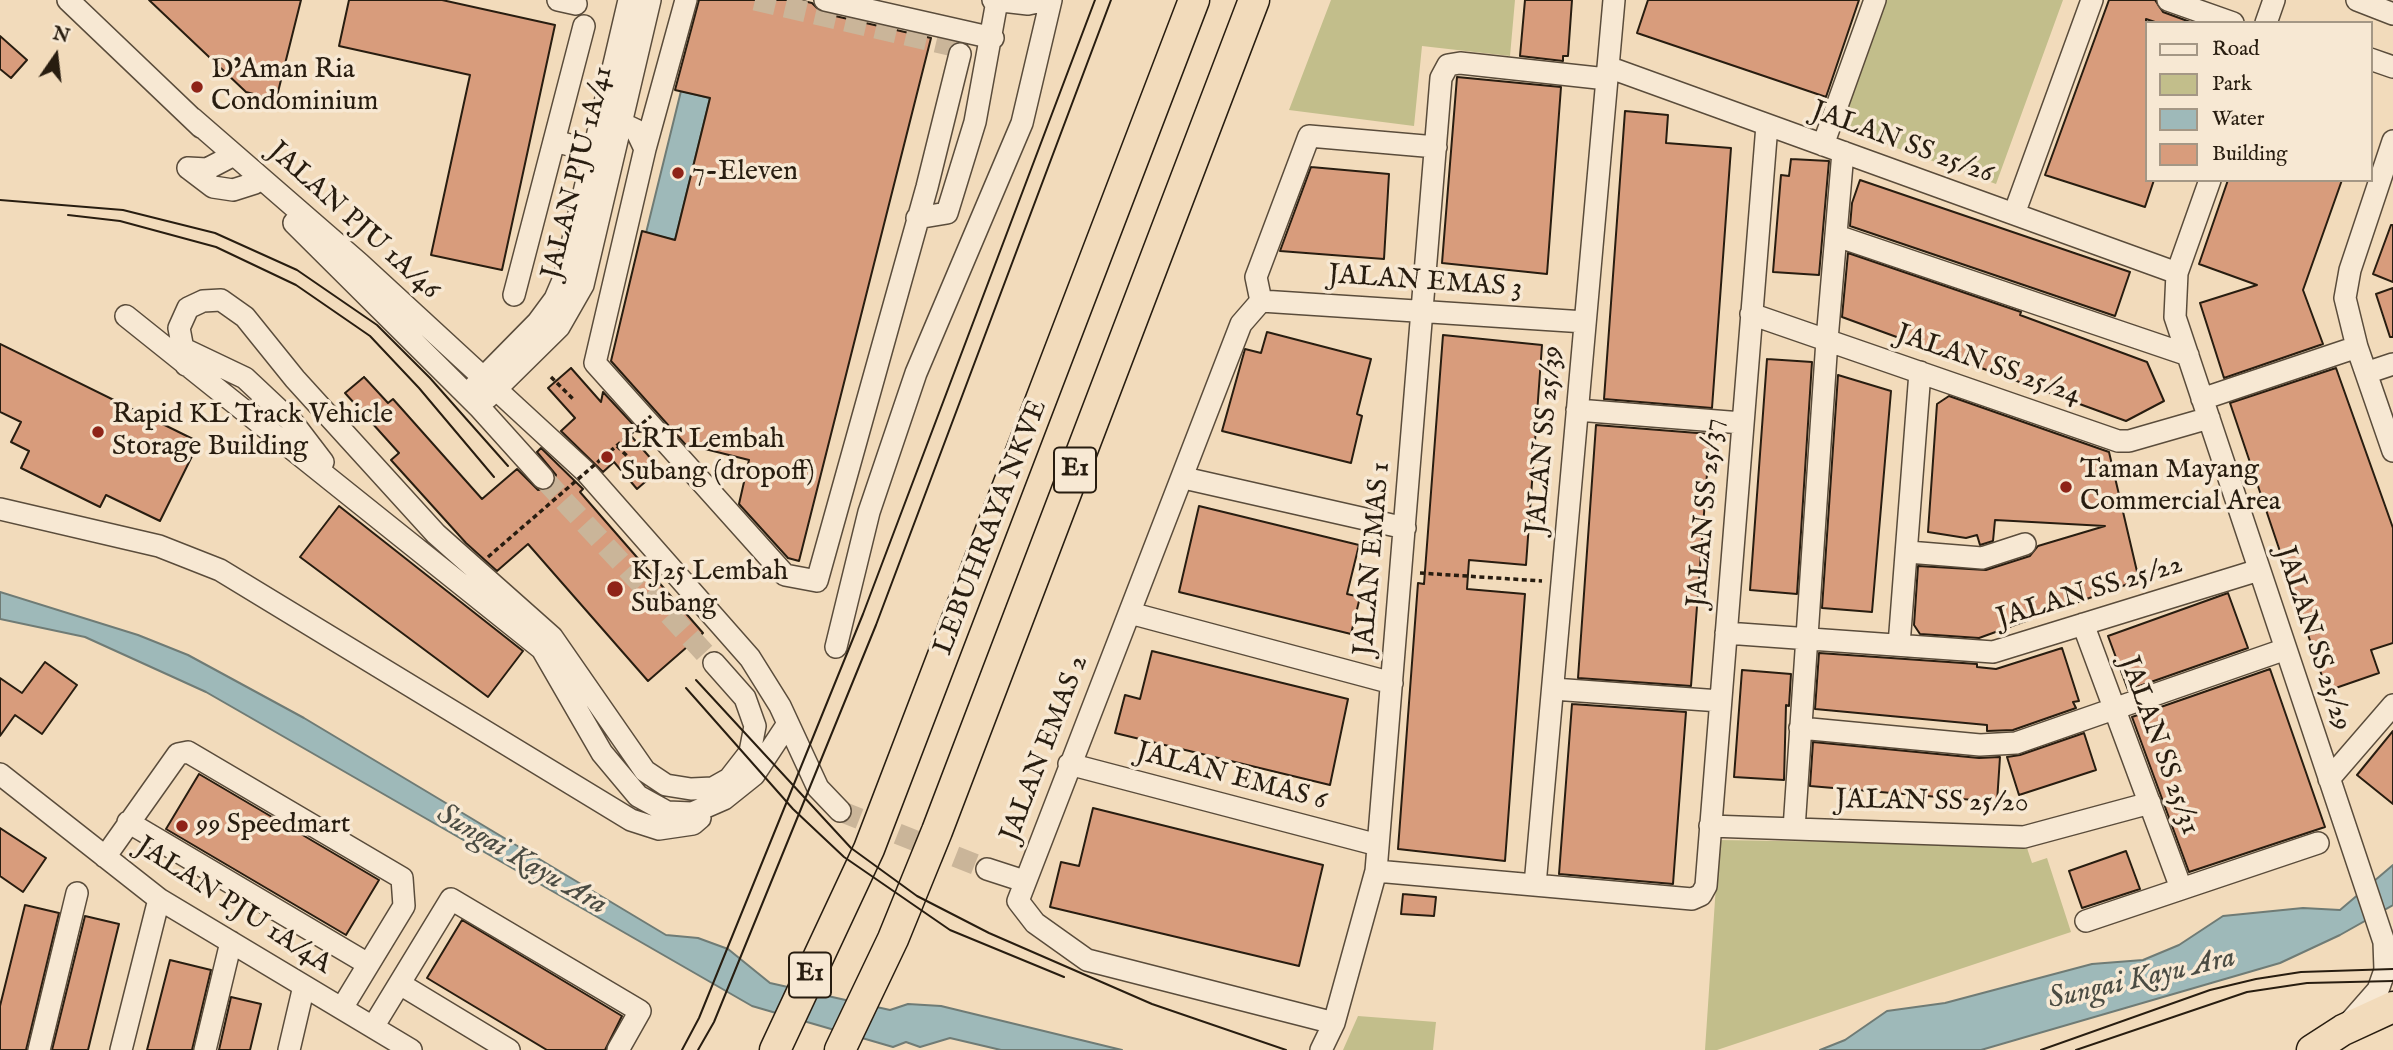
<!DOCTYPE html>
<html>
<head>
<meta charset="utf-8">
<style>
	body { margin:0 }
	#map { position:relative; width:2393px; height:1050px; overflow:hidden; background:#f2dbbb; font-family:"IM FELL English",serif }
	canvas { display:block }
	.legend { position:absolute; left:2145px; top:21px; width:228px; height:161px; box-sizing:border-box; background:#f7e8d3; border:2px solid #a49785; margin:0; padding:9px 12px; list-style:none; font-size:21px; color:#281d10 }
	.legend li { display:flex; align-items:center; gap:14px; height:35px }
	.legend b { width:35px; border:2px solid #a49785 }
	.north { position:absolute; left:21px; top:21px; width:70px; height:70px; -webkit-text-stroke:5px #f7e8d3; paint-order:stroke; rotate:14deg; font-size:19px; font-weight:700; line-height:28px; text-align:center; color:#281d10 }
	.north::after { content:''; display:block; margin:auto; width:24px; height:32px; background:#281d10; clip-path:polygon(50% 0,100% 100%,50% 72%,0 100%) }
</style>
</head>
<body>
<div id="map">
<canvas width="2393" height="1050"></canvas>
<ul class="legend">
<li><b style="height:9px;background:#f7e8d3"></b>Road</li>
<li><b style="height:19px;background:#c2be8b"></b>Park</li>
<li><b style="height:19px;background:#9eb9b9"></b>Water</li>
<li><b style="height:19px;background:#d89c7c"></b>Building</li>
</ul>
<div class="north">N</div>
</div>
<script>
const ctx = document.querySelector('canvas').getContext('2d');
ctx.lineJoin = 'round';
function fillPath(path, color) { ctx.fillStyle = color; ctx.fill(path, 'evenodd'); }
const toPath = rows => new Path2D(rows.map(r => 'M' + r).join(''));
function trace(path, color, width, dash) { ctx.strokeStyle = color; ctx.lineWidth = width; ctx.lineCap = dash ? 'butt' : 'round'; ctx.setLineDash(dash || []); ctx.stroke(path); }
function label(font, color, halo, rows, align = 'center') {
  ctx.font = font + ' "IM FELL English",serif'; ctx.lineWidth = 7; ctx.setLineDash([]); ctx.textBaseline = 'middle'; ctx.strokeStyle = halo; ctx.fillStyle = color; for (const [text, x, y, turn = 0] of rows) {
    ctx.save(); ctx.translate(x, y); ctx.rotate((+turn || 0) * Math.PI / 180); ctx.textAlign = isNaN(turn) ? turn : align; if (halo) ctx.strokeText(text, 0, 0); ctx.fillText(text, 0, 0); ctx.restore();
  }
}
fillPath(toPath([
	[1331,0,1515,0,1510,56,1422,46,1414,126,1289,110],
	[1882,0,2063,0,1996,184,1836,126],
	[1719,840,2026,845,2032,863,2047,858,2071,932,1717,1050,1705,1050],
	[1358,1016,1436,1022,1433,1050,1343,1050]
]), '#c2be8b');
const water = toPath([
	[681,91,710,98,675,240,646,233,681,91],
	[0,592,138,635,188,655,304,718,666,935,698,938,728,949,770,983,890,1010,908,1004,941,1006,1122,1050,1001,1050,950,1038,920,1047,906,1042,893,1047,752,1006,206,692,85,637,0,619,0,592],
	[2393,865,2393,905,2340,935,2280,963,1981,1050,1820,1050,1845,1040,1887,1011,1945,1003,2092,964,2143,960,2179,945,2223,916,2303,908,2340,910,2393,865]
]);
fillPath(water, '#9eb9b9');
trace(water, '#6f7b75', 2);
const building = toPath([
	[149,0,301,0,276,100,246,92,149,0],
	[349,0,442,0,555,25,502,270,431,255,470,75,339,46,349,0],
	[699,0,799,0,812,3,822,13,931,38,799,561,788,558,739,504,749,460,685,444,611,361,642,231,675,240,710,98,675,90,699,0],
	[1525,0,1572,0,1568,56,1563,56,1563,61,1520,56,1525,0],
	[1648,0,1859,0,1826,97,1637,33,1648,0],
	[2109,0,2155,0,2163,12,2193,23,2158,23,2146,19,2146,180,2154,180,2145,207,2045,175,2109,0],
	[0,36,27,60,11,78,0,69,0,36],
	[1457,77,1561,87,1547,274,1442,263,1457,77],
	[1625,111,1668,115,1666,143,1731,148,1712,408,1604,399,1625,111],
	[1791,159,1829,161,1819,275,1773,272,1781,175,1789,176,1791,159],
	[1311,167,1389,174,1384,259,1280,251,1311,167],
	[1860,180,2130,272,2115,316,1850,226,1852,203,1860,180],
	[2228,180,2342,180,2303,290,2323,344,2224,378,2200,303,2257,285,2199,264,2228,180],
	[2391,225,2393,225,2393,282,2373,274,2391,225],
	[1848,253,2021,312,2020,315,2147,362,2164,401,2126,421,1842,317,1848,253],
	[2393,288,2393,337,2390,337,2376,294,2393,288],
	[1267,332,1371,359,1357,414,1362,416,1351,463,1222,431,1245,349,1261,353,1267,332],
	[1443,335,1542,345,1526,565,1469,560,1467,589,1525,594,1505,861,1398,849,1418,583,1424,584,1443,335],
	[0,344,199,442,160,521,106,495,100,507,21,468,29,451,11,442,21,422,0,412,0,344],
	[1767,359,1812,362,1797,594,1750,590,1767,359],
	[571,368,601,402,603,392,640,432,625,429,660,469,637,489,614,462,603,472,561,431,575,418,548,388,571,368],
	[2336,368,2393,528,2393,643,2371,650,2379,673,2327,691,2230,403,2336,368],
	[1838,375,1891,391,1872,612,1822,608,1838,375],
	[364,377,388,403,393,399,482,499,517,469,538,490,551,488,556,475,537,452,541,448,583,489,580,492,703,633,648,681,528,544,497,571,466,543,391,460,399,453,345,393,364,377],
	[1949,396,2109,452,2139,580,1979,638,1920,634,1914,625,1918,566,1986,570,2030,556,2038,546,2105,526,1995,520,1993,541,1980,545,1977,535,1966,538,1928,532,1937,404,1949,396],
	[1596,425,1710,434,1691,686,1578,678,1596,425],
	[339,506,523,651,488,697,300,557,339,506],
	[1199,506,1359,545,1347,594,1360,597,1351,634,1179,592,1199,506],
	[2228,593,2248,648,2128,690,2108,636,2228,593],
	[2062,648,2079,701,2073,702,2076,708,2013,730,1987,731,1987,725,1815,709,1819,653,1977,664,1977,667,1996,669,2062,648],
	[1152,651,1348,699,1330,785,1115,733,1125,695,1140,699,1152,651],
	[45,662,77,685,42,734,15,715,0,736,0,678,22,693,45,662],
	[2270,669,2325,827,2189,872,2132,717,2270,669],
	[1742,670,1791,674,1789,706,1786,705,1784,780,1734,777,1742,670],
	[1572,704,1686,712,1673,884,1559,874,1572,704],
	[2393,731,2393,804,2357,775,2393,731],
	[2084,733,2096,770,2019,795,2007,757,2020,755,2084,733],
	[1813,742,1979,758,2000,757,1997,802,1810,786,1813,742],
	[199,774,379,880,346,935,166,829,199,774],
	[1093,808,1323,865,1299,966,1050,907,1061,862,1079,866,1093,808],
	[0,828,46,858,23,892,0,876,0,828],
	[2126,851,2140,889,2082,908,2069,871,2126,851],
	[1403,894,1436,897,1434,916,1401,914,1403,894],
	[25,905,59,913,26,1050,0,1050,0,1006,25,905],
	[85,916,119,924,88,1050,52,1050,85,916],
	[462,920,622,1016,605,1050,547,1050,427,978,462,920],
	[170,960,211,970,192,1050,147,1050,170,960],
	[231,997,261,1004,250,1050,219,1050,231,997]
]);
fillPath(building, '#d89c7c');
trace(building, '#281d10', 2);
trace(toPath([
	[755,0,962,48,960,54],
	[543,478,714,663],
	[840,811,987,869]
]), '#cab599', 21, [21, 10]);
const minor = toPath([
	[68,0,201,127],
	[558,0,576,4],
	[825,0,993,38],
	[993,0,1028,4,1047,0],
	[2168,0,2233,23],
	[2357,0,2393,14],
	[2266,23,2274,0],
	[2370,59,2393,67],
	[1608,67,2177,273],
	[192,118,360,264,587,473,750,658,780,706,818,788,840,811],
	[621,123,636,130,645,149,595,363,785,575,817,581,927,187,960,54],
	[554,141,593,151],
	[2393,141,2350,270,2345,298,2357,347,2393,451],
	[1823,145,1875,0],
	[645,149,686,0],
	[188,168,213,187,233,190,255,183],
	[188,168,207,169,230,157],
	[2210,180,2177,273,2175,317,2384,942,2385,970,2378,990,2349,1023],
	[2014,214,2092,0],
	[917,218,947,213,975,122,997,1],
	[294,223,479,407,543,478],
	[1837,236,2188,355],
	[514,295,584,26],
	[1261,301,1241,324,1018,901,1035,923,1087,960,1334,1023],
	[1261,301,1585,322],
	[1261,301,1256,277,1309,136,1436,147],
	[1751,314,2118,441,2129,441,2209,418],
	[126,316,542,649,602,753,638,796,667,812,692,813,724,799,754,775,787,725],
	[182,348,245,378,294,424,323,462],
	[186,365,179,328,188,308,203,301,221,300,245,317,295,379,436,534,552,637,645,771,666,785,691,789,713,788,729,779,750,752,755,726,745,698,714,663],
	[2366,373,2393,364],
	[474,387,538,322,555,299,564,278,629,0],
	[487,398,559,327,583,285,650,0],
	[2202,399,2357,347],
	[1577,410,1742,423],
	[1184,478,1405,528],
	[0,509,159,546,220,570,631,820,659,829,693,824,700,818],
	[1908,552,1982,558,2025,544],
	[1130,613,1392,683],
	[2083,624,2181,888],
	[1726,633,1993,652,2259,570],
	[1899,645,1920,372],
	[836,647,869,512,916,373,1022,123,1051,0],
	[1553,689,1720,701],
	[1800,728,1980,745,2016,743,2286,649],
	[1069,764,1378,845],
	[0,774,159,899,411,1050],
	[2329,779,2393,705],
	[128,822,368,964],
	[1710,826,2024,837,2150,803],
	[1794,829,1827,340,1843,152],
	[105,857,178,754,188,752,402,878,404,906,342,1008],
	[987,869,1024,881],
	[1376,871,1692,899,1701,895,1706,886,1767,125],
	[1535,885,1614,0],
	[2086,921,2318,843],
	[400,984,509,1050],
	[373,1027,451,899,640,1011,618,1050],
	[39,1050,77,893],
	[121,1050,159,899],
	[205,1050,231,942],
	[289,1050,304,986],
	[1321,1050,1334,1023,1376,871,1441,78,1448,65,1460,63,1607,79]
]);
const highway = toPath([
	[775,1050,869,849,1194,0],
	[840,1050,893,939,937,831,1254,0],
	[2312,1050,2343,1030,2393,1007]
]);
trace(minor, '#5a4c3b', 24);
trace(highway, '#281d10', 33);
trace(toPath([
	[551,377,575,401],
	[626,459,635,464],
	[1420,573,1542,581]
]), '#281d10', 3.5, [5, 3.5]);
trace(minor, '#f7e8d3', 21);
trace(highway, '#f2dbbb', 30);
trace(toPath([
	[0,200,123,210,215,233,297,270,377,325,430,378,508,466],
	[68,215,120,221,216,247,296,285,370,336,419,388,494,477],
	[696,680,851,848,917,896,989,933,1152,1004,1286,1050],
	[686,688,793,809,844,857,950,930,1064,977],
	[682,1050,699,1018,863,614,1095,0],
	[698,1050,714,1022,876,625,1111,0],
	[2041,1050,2210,990,2256,979,2301,972,2393,969],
	[2076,1050,2247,992,2307,983,2393,981]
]), '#281d10', 2);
trace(toPath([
	[617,446,635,464],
	[488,557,651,416]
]), '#281d10', 3.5, [5, 3.5]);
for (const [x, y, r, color] of [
	[197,87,7,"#8f2418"],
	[678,173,7,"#8f2418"],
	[98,432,7,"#8f2418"],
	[607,457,7,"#8f2418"],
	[2066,487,7,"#8f2418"],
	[615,589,9,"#8f2418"],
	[182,826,7,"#8f2418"]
]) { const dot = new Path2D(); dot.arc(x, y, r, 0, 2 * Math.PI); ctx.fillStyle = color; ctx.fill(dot); trace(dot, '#f7e8d3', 2.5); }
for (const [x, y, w] of [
	[1075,470,42],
	[810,975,42]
]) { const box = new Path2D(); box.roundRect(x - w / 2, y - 22.5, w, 45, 5); ctx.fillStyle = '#f7e8d3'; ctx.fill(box); trace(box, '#281d10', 2); }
label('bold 26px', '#281d10', null, [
	["E1",1075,470],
	["E1",810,975]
]);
label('28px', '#281d10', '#f7e8d3', [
	["D’Aman Ria",211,71],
	["Condominium",211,103],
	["7-Eleven",692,173],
	["Rapid KL Track Vehicle",112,416],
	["Storage Building",112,448],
	["LRT Lembah",621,441],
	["Subang (dropoff)",621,473],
	["Taman Mayang",2080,471],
	["Commercial Area",2080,503],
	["KJ25 Lembah",631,573],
	["Subang",631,605],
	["99 Speedmart",196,826]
], 'left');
label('28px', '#281d10', '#f7e8d3', [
	["JALAN SS 25/26",1902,144,20],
	["JALAN PJU 1A/41",579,173,-76],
	["JALAN PJU 1A/46",353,222,42],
	["JALAN EMAS 3",1425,283,4],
	["JALAN SS 25/24",1988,366,19],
	["JALAN SS 25/39",1546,440,-85],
	["JALAN SS 25/37",1707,513,-85],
	["LEBUHRAYA NKVE",992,528,-69],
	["JALAN EMAS 1",1374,559,-85],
	["JALAN SS 25/22",2090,593,-17],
	["JALAN SS 25/29",2312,639,72],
	["JALAN SS 25/31",2158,746,70],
	["JALAN EMAS 2",1046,749,-69],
	["JALAN EMAS 6",1231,778,15],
	["JALAN SS 25/20",1932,803,1],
	["JALAN PJU 1A/4A",233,907,33]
]);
label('italic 30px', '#4b4c43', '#f7e8d3', [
	["Sungai Kayu Ara",521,861,30],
	["Sungai Kayu Ara",2142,980,-13]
]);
</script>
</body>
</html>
